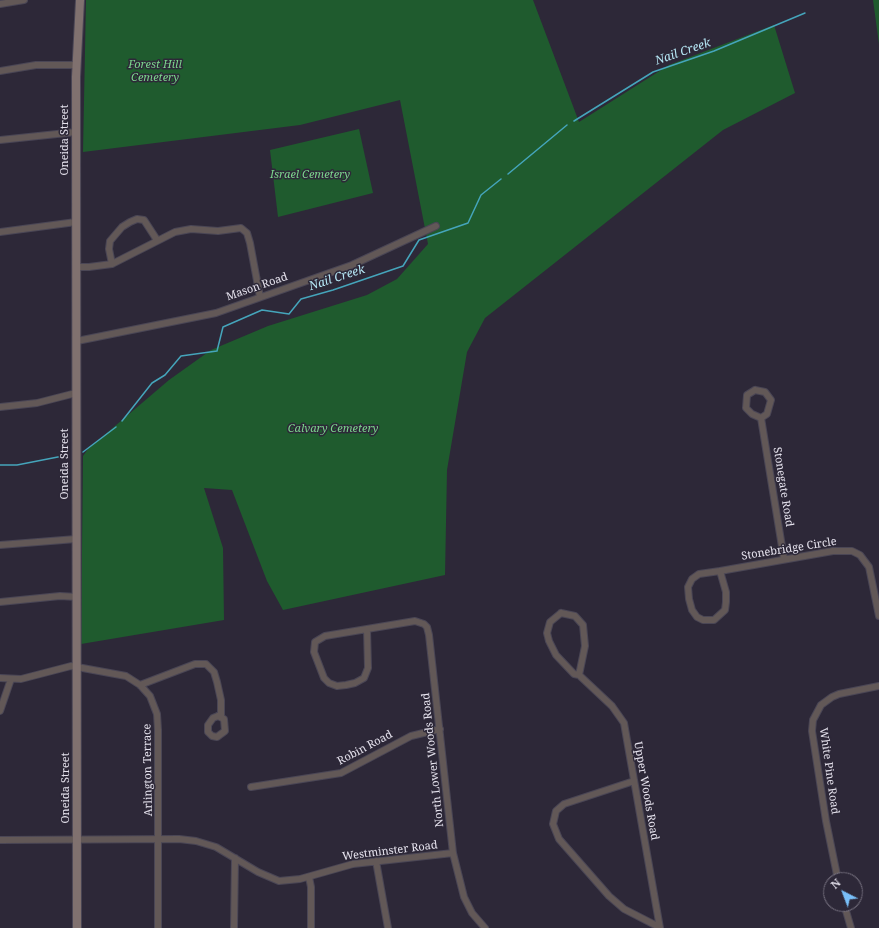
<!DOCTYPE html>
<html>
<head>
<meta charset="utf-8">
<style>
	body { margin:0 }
	#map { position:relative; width:879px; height:928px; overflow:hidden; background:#2d2838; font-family:"Noto Serif",serif }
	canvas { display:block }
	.north { position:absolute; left:823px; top:872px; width:40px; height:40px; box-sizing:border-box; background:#2d2838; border:1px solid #777280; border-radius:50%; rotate:318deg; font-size:11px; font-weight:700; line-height:16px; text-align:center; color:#e5e2ed }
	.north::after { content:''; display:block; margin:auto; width:14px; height:18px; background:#79bff8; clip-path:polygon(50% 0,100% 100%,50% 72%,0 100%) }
</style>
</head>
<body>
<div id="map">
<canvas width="879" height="928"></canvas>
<div class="north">N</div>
</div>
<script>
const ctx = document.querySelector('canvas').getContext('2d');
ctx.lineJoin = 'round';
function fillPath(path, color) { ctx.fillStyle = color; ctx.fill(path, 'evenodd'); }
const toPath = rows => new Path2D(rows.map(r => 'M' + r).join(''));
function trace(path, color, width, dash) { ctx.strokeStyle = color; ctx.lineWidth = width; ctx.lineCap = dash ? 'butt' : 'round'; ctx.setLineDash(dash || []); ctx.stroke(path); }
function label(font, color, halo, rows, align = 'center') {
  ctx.font = font + ' "Noto Serif",serif'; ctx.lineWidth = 3; ctx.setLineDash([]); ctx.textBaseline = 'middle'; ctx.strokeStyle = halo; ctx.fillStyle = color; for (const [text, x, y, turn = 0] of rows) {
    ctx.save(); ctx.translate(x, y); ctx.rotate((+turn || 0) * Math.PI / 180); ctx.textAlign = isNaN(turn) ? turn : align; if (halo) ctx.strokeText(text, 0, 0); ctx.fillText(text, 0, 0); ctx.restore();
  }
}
fillPath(toPath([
	[86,0,533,0,579,122,669,65,774,25,795,93,723,130,485,318,467,352,447,470,445,575,283,610,267,581,232,490,204,488,223,548,224,620,81,644,83,456,88,449,169,380,211,350,268,326,367,295,397,279,428,244,400,100,300,125,83,152],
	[873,0,879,0,879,44],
	[359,129,373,193,278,217,270,150]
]), '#1f5b2e');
trace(toPath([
	[574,121,653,72,714,51,805,13],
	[508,174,567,125],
	[122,421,152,383,165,375,181,356,217,351,223,327,262,310,289,314,301,299,333,290,403,266,419,240,468,223,481,195,501,179],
	[83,452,116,427],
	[0,465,17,465,68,455]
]), '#45a5bb', 1.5);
const street = toPath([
	[0,4,24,0],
	[0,71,36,65,77,65],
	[0,140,76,132],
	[0,232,76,222],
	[112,264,109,249,110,241,122,227,130,222,137,219,144,220,157,240],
	[76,267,89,267,112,264,175,232,191,229,218,231,241,228,247,233,250,243,260,297],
	[77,341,216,313,352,265,436,226],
	[755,390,765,392,771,400,767,414,761,418,752,414,746,408,747,395,755,390],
	[0,407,37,403,76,393],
	[761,418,784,559],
	[0,545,76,539],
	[720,571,833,551,852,551,860,555,869,567,879,616],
	[720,571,726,592,726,602,725,610,714,620,703,620,697,617,692,610,689,599,688,587,692,579,699,574,720,571],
	[0,602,60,596,77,597],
	[561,613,575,616,583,625,585,646,579,675,574,674,556,655,549,641,547,633,550,622,561,613],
	[367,629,415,621,424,624,427,627,429,635,453,853,464,897,472,913,485,928],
	[367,629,368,668,364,678,355,683,346,685,337,686,329,683,324,678,314,652,315,642,325,636,367,629],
	[579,675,612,706,624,723,660,928],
	[0,678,21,679,71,666,77,667,126,676,140,685,150,696,157,714,158,730,158,928],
	[140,685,195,664,206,664,214,672,217,682,221,700,221,716],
	[0,711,11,679],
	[218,716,224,719,225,731,217,737,212,736,208,732,208,725,213,718,218,716],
	[634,781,564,804,556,811,553,824,559,839,609,896,624,909,659,927],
	[251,787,341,773,411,736,440,729],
	[0,840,179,839,196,841,216,847,258,872,279,881,300,879,353,864,453,853],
	[376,861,388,928],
	[309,877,311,887,311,928],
	[838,880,826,821,812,731,813,720,821,705,832,697,839,694,879,686],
	[844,904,851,928],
	[234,928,235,858]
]);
const secondary = toPath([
	[77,928,76,77,80,0]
]);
trace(street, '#4a4655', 8);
trace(secondary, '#4a4655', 10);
trace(street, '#625857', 6);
trace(secondary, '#80716f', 8);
label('italic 11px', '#7cd68d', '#2d2838', [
	["Forest Hill",155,65],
	["Cemetery",155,78],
	["Israel Cemetery",310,175],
	["Calvary Cemetery",333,429]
]);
label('11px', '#e5e2ed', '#2d2838', [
	["Oneida Street",65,140,-90],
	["Mason Road",257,287,-19],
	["Oneida Street",65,464,-90],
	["Stonegate Road",783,487,81],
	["Stonebridge Circle",789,549,-9],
	["Robin Road",365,748,-28],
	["North Lower Woods Road",433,760,-96],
	["Arlington Terrace",148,770,-91],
	["White Pine Road",829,771,82],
	["Oneida Street",66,788,-90],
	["Upper Woods Road",646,791,80],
	["Westminster Road",390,851,-7]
]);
label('italic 12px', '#b5e6f4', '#2d2838', [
	["Nail Creek",683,52,-19],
	["Nail Creek",337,278,-18]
]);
</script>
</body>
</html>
